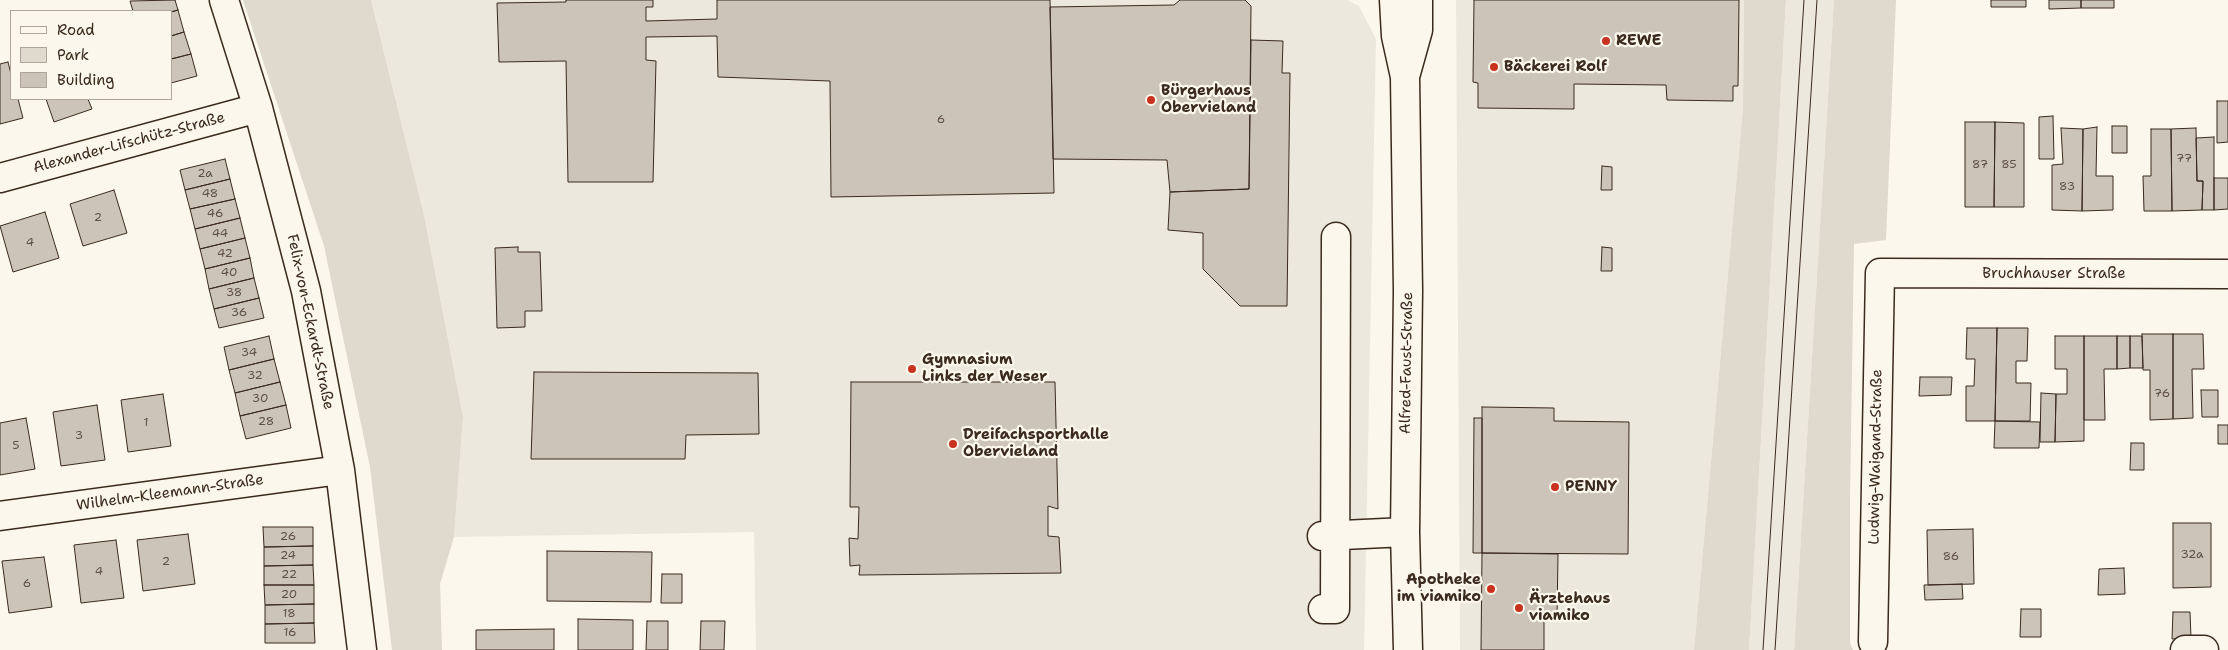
<!DOCTYPE html>
<html>
<head>
<meta charset="utf-8">
<style>
	body { margin:0 }
	#map { position:relative; width:2228px; height:650px; overflow:hidden; background:#fbf7ec; font-family:"Shantell Sans",sans-serif }
	canvas { display:block }
	.legend { position:absolute; left:10px; top:10px; width:162px; height:90px; box-sizing:border-box; background:#fbf7ec; border:1px solid #aea59a; margin:0; padding:6px 9px; list-style:none; font-size:15px; color:#3b2a1e }
	.legend li { display:flex; align-items:center; gap:10px; height:25px }
	.legend b { width:25px; border:1px solid #aea59a }
</style>
</head>
<body>
<div id="map">
<canvas width="2228" height="650"></canvas>
<ul class="legend">
<li><b style="height:6px;background:#fbf7ec"></b>Road</li>
<li><b style="height:14px;background:#dfd9ce"></b>Park</li>
<li><b style="height:14px;background:#ccc4b9"></b>Building</li>
</ul>
</div>
<script>
const ctx = document.querySelector('canvas').getContext('2d');
ctx.lineJoin = 'round';
function fillPath(path, color) { ctx.fillStyle = color; ctx.fill(path, 'evenodd'); }
const toPath = rows => new Path2D(rows.map(r => 'M' + r).join(''));
function trace(path, color, width, dash) { ctx.strokeStyle = color; ctx.lineWidth = width; ctx.lineCap = dash ? 'butt' : 'round'; ctx.setLineDash(dash || []); ctx.stroke(path); }
function label(font, color, halo, rows, align = 'center') {
  ctx.font = font + ' "Shantell Sans",sans-serif'; ctx.lineWidth = 4.5; ctx.setLineDash([]); ctx.textBaseline = 'middle'; ctx.strokeStyle = halo; ctx.fillStyle = color; for (const [text, x, y, turn = 0] of rows) {
    ctx.save(); ctx.translate(x, y); ctx.rotate((+turn || 0) * Math.PI / 180); ctx.textAlign = isNaN(turn) ? turn : align; if (halo) ctx.strokeText(text, 0, 0); ctx.fillText(text, 0, 0); ctx.restore();
  }
}
fillPath(toPath([
	[371,0,1347,0,1359,6,1376,39,1364,650,756,650,754,532,454,537,463,417,424,215],
	[1456,0,1744,0,1743,108,1694,650,1460,650],
	[1786,0,1834,0,1794,650,1749,650]
]), '#ede8dd');
fillPath(toPath([
	[243,0,371,0,424,215,463,417,454,537,440,584,442,650,392,650,370,467,324,246],
	[1744,0,1786,0,1749,650,1694,650,1743,108],
	[1834,0,1896,0,1886,240,1854,244,1850,499,1850,643,1853,650,1794,650]
]), '#dfd9ce');
const building = toPath([
	[175,0,178,10,171,12,133,11,130,1,175,0],
	[566,0,653,0,653,7,646,7,646,21,717,19,717,0,1050,0,1054,193,831,197,830,81,718,77,717,36,646,37,646,60,656,61,653,182,568,182,566,61,499,62,497,3,566,2,566,0],
	[1180,0,1245,0,1251,6,1249,189,1170,192,1167,160,1053,159,1050,7,1174,5,1180,0],
	[1474,0,1739,0,1738,86,1733,86,1733,101,1667,100,1666,85,1574,84,1574,109,1478,108,1478,83,1473,82,1474,0],
	[1991,0,2026,0,2026,7,1991,7,1991,0],
	[2049,0,2081,0,2081,8,2049,9,2049,0],
	[2081,0,2114,0,2114,8,2081,8,2081,0],
	[178,10,184,32,171,36,171,12,178,10],
	[184,32,191,54,171,59,171,36,184,32],
	[1251,40,1283,41,1282,73,1290,73,1287,306,1240,306,1203,269,1203,233,1168,230,1170,192,1249,189,1251,40],
	[191,54,197,76,171,83,171,59,191,54],
	[8,62,11,74,11,99,18,99,23,118,0,124,0,64,8,62],
	[46,99,88,99,92,109,54,122,46,99],
	[2217,101,2228,101,2228,142,2217,143,2217,101],
	[2053,116,2054,159,2039,159,2039,117,2053,116],
	[1965,122,1995,122,1994,207,1965,207,1965,122],
	[1995,122,2024,123,2024,207,1994,207,1995,122],
	[2112,126,2127,126,2127,153,2112,153,2112,126],
	[2097,127,2096,176,2113,176,2113,210,2082,211,2083,129,2097,127],
	[2061,128,2083,129,2082,211,2052,210,2052,165,2063,164,2061,128],
	[2196,128,2197,181,2203,181,2202,210,2172,211,2171,129,2196,128],
	[2151,129,2171,129,2172,211,2144,211,2143,176,2151,176,2151,129],
	[2214,137,2214,210,2202,210,2203,181,2197,181,2196,138,2214,137],
	[225,159,230,179,185,190,180,170,225,159],
	[1602,166,1612,167,1612,190,1601,190,1602,166],
	[2214,178,2228,178,2228,209,2214,210,2214,178],
	[230,179,235,199,190,209,185,190,230,179],
	[114,190,127,233,83,246,70,204,114,190],
	[235,199,240,218,195,229,190,209,235,199],
	[45,212,59,258,13,272,0,226,45,212],
	[240,218,245,238,200,249,195,229,240,218],
	[245,238,250,258,205,269,200,249,245,238],
	[518,247,518,252,540,252,542,311,525,311,525,327,497,328,495,248,518,247],
	[1602,247,1612,248,1612,271,1601,271,1602,247],
	[250,258,254,278,209,289,205,269,250,258],
	[254,278,259,298,214,309,209,289,254,278],
	[259,298,264,318,219,328,214,309,259,298],
	[1967,328,1997,328,1995,421,1966,421,1966,386,1974,386,1975,359,1966,359,1967,328],
	[1997,328,2028,328,2027,361,2016,361,2016,383,2031,383,2030,421,1995,421,1997,328],
	[2142,334,2173,334,2173,419,2150,420,2150,370,2143,370,2142,334],
	[2173,334,2203,334,2204,369,2192,369,2193,418,2173,419,2173,334],
	[269,336,274,359,229,370,224,347,269,336],
	[2055,336,2084,336,2084,441,2055,442,2056,394,2067,394,2067,369,2055,369,2055,336],
	[2084,336,2117,336,2117,369,2104,369,2105,420,2084,420,2084,336],
	[2117,336,2130,336,2130,368,2117,369,2117,336],
	[2130,336,2142,336,2143,368,2130,368,2130,336],
	[274,359,280,382,235,393,229,370,274,359],
	[534,372,758,373,759,434,686,435,685,459,531,459,534,372],
	[1920,377,1952,377,1951,395,1919,396,1920,377],
	[280,382,286,405,240,416,235,393,280,382],
	[851,382,1055,382,1058,509,1048,506,1048,536,1059,537,1061,573,859,575,860,565,850,566,849,538,858,539,859,507,850,507,851,382],
	[2201,390,2218,390,2218,417,2202,417,2201,390],
	[2041,393,2056,394,2055,442,2040,442,2041,393],
	[163,394,171,446,128,452,121,400,163,394],
	[97,405,105,460,61,466,53,412,97,405],
	[286,405,291,428,246,439,240,416,286,405],
	[1482,407,1554,408,1554,421,1629,422,1628,554,1482,553,1482,407],
	[26,418,35,469,0,475,0,423,26,418],
	[1474,418,1482,418,1482,553,1473,553,1474,418],
	[1995,421,2040,422,2039,448,1994,448,1995,421],
	[2218,425,2228,425,2228,444,2218,444,2218,425],
	[2131,443,2144,443,2144,470,2130,470,2131,443],
	[2173,523,2211,523,2211,587,2173,588,2173,523],
	[263,527,313,527,313,546,264,547,263,527],
	[1973,529,1974,584,1928,585,1927,530,1973,529],
	[188,534,195,584,143,591,137,540,188,534],
	[116,540,124,598,81,603,74,545,116,540],
	[313,546,313,565,264,566,264,547,313,546],
	[547,551,652,552,651,602,547,601,547,551],
	[1482,553,1558,554,1557,618,1544,618,1544,650,1481,650,1482,553],
	[44,557,52,607,9,613,2,561,44,557],
	[313,565,314,585,264,585,264,566,313,565],
	[2124,568,2125,594,2098,595,2099,569,2124,568],
	[662,574,682,574,682,603,661,603,662,574],
	[1962,584,1963,599,1925,600,1924,585,1962,584],
	[264,585,314,585,314,604,265,605,264,585],
	[314,604,314,623,265,624,265,605,314,604],
	[2021,609,2041,609,2041,637,2020,637,2021,609],
	[2173,612,2190,612,2191,638,2172,639,2173,612],
	[578,619,633,620,633,650,578,650,578,619],
	[647,621,668,621,668,650,646,650,647,621],
	[701,621,725,621,724,650,700,650,701,621],
	[314,623,315,643,265,643,265,624,314,623],
	[554,629,554,650,476,650,476,630,554,629]
]);
fillPath(building, '#ccc4b9');
trace(building, '#3b2a1e', 1);
const minor = toPath([
	[224,0,258,108,306,291,340,470,362,650],
	[1394,0,1396,36,1405,77,1408,291,1405,532,1408,650],
	[1406,73,1418,30,1418,0],
	[0,178,258,108],
	[0,516,340,470],
	[1322,536,1405,532],
	[1323,609,1335,609,1336,237],
	[1873,642,1880,273,2228,274],
	[2185,650,2204,650]
]);
trace(minor, '#3b2a1e', 31);
trace(minor, '#fbf7ec', 28);
trace(toPath([
	[1763,650,1804,0],
	[1775,650,1817,0]
]), '#3b2a1e', 1);
for (const [x, y, r, color] of [
	[1606,41,5,"#c8321e"],
	[1494,67,5,"#c8321e"],
	[1151,100,5,"#c8321e"],
	[912,369,5,"#c8321e"],
	[953,444,5,"#c8321e"],
	[1555,487,5,"#c8321e"],
	[1491,589,5,"#c8321e"],
	[1519,608,5,"#c8321e"]
]) { const dot = new Path2D(); dot.arc(x, y, r, 0, 2 * Math.PI); ctx.fillStyle = color; ctx.fill(dot); trace(dot, '#fbf7ec', 2); }
label('12px', '#5f5045', null, [
	["6",941,120],
	["77",2184,159],
	["87",1980,165],
	["85",2009,165],
	["2a",205,174],
	["83",2067,187],
	["48",210,194],
	["46",215,214],
	["2",98,218],
	["44",220,234],
	["4",30,243],
	["42",225,254],
	["40",229,273],
	["38",234,293],
	["36",239,313],
	["34",249,353],
	["32",255,376],
	["76",2162,394],
	["30",260,399],
	["28",266,422],
	["1",146,423],
	["3",79,436],
	["5",16,446],
	["26",288,537],
	["32a",2192,555],
	["24",288,556],
	["86",1951,557],
	["2",166,562],
	["4",99,572],
	["22",289,575],
	["6",27,584],
	["20",289,595],
	["18",289,614],
	["16",290,633]
]);
label('bold 15px', '#3b2a1e', '#fbf7ec', [
	["REWE",1616,41],
	["Bäckerei Rolf",1504,67],
	["Bürgerhaus",1161,91],
	["Obervieland",1161,108],
	["Gymnasium",922,360],
	["Links der Weser",922,377],
	["Dreifachsporthalle",963,435],
	["Obervieland",963,452],
	["PENNY",1565,487],
	["Apotheke",1481,580,"right"],
	["im viamiko",1481,597,"right"],
	["Ärztehaus",1529,599],
	["viamiko",1529,616]
], 'left');
label('15px', '#3b2a1e', '#fbf7ec', [
	["Alexander-Lifschütz-Straße",129,143,-15],
	["Bruchhauser Straße",2054,274],
	["Felix-von-Eckardt-Straße",310,322,78],
	["Alfred-Faust-Straße",1407,363,-89],
	["Ludwig-Waigand-Straße",1876,457,-89],
	["Wilhelm-Kleemann-Straße",170,493,-8]
]);
</script>
</body>
</html>
